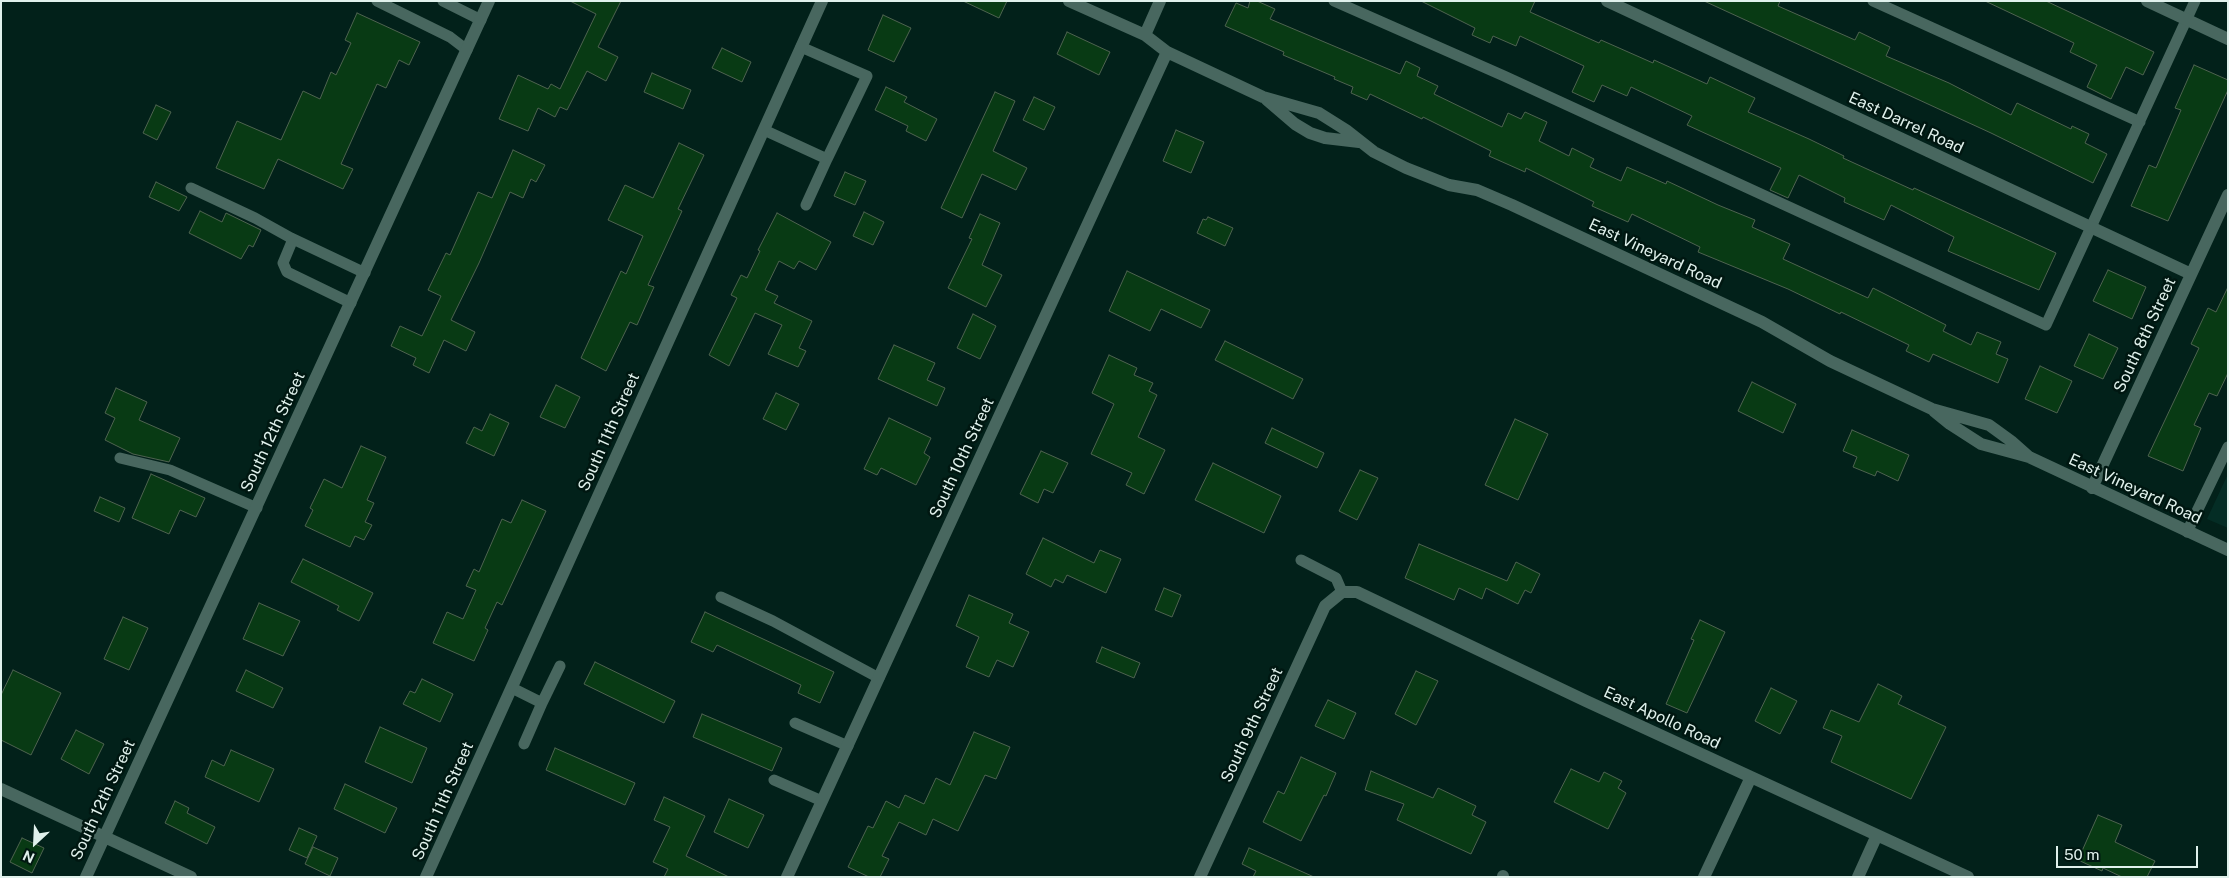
<!DOCTYPE html>
<html>
<head>
<meta charset="utf-8">
<style>
	body { margin:0 }
	#map { position:relative; width:2229px; height:878px; overflow:hidden; background:#02211a; font-family:"Public Sans",sans-serif }
	canvas { display:block }
	.frame { position:absolute; inset:0; border:2px solid #e0f1ec; pointer-events:none }
	.north { position:absolute; left:10px; top:818px; width:50px; height:50px; -webkit-text-stroke:4px #001711; paint-order:stroke; rotate:205deg; font-size:14px; font-weight:700; line-height:20px; text-align:center; color:#e0f1ec }
	.north::after { content:''; display:block; margin:auto; width:18px; height:22px; background:#e0f1ec; clip-path:polygon(50% 0,100% 100%,50% 72%,0 100%) }
	.scale { position:absolute; left:2056px; top:846px; width:142px; height:22px; box-sizing:border-box; border:2px solid #e0f1ec; border-top:0; padding-left:6px; font-size:15px; line-height:18px; white-space:nowrap; color:#e0f1ec; -webkit-text-stroke:4px #001711; paint-order:stroke }
</style>
</head>
<body>
<div id="map">
<canvas width="2229" height="878"></canvas>
<div class="frame"></div>
<div class="north">N</div>
<div class="scale">50 m</div>
</div>
<script>
const ctx = document.querySelector('canvas').getContext('2d');
ctx.lineJoin = 'round';
function fillPath(path, color) { ctx.fillStyle = color; ctx.fill(path, 'evenodd'); }
const toPath = rows => new Path2D(rows.map(r => 'M' + r).join(''));
function trace(path, color, width, dash) { ctx.strokeStyle = color; ctx.lineWidth = width; ctx.lineCap = dash ? 'butt' : 'round'; ctx.setLineDash(dash || []); ctx.stroke(path); }
function label(font, color, halo, rows, align = 'center') {
  ctx.font = font + ' "Public Sans",sans-serif'; ctx.lineWidth = 5; ctx.setLineDash([]); ctx.textBaseline = 'middle'; ctx.strokeStyle = halo; ctx.fillStyle = color; for (const [text, x, y, turn = 0] of rows) {
    ctx.save(); ctx.translate(x, y); ctx.rotate((+turn || 0) * Math.PI / 180); ctx.textAlign = isNaN(turn) ? turn : align; if (halo) ctx.strokeText(text, 0, 0); ctx.fillText(text, 0, 0); ctx.restore();
  }
}
fillPath(toPath([
	[2228,474,2228,528,2207,519]
]), '#042d25');
const building = toPath([
	[570,1,621,1,598,47,618,57,606,81,587,71,567,110,560,107,555,117,538,108,528,131,499,119,518,75,548,89,551,84,560,89,596,14,570,1],
	[963,1,1007,1,999,18,963,1],
	[1250,1,1257,1,1275,9,1270,19,1400,74,1406,61,1420,68,1417,76,1438,86,1434,94,1502,127,1508,113,1521,119,1525,112,1547,122,1539,141,1569,156,1572,148,1594,159,1590,167,1621,181,1627,167,1666,184,1667,181,1718,205,1755,220,1752,227,1790,244,1783,259,1868,298,1873,288,1946,325,1943,331,1971,345,1977,332,2001,342,1996,354,2008,359,1998,383,1933,354,1929,362,1906,351,1909,345,1841,312,1840,314,1788,289,1698,252,1700,247,1632,214,1628,222,1592,206,1594,202,1526,168,1525,172,1489,156,1491,151,1423,117,1422,119,1370,94,1367,100,1351,93,1353,87,1334,79,1335,77,1283,55,1284,52,1225,26,1236,3,1248,8,1250,1],
	[1421,1,1535,1,1530,12,1599,43,1601,40,1653,63,1654,60,1707,84,1710,77,1755,98,1748,112,1809,139,1844,156,1843,158,1913,190,1914,188,2056,253,2039,290,1948,251,1954,237,1891,205,1884,220,1844,202,1845,198,1799,175,1788,198,1770,190,1781,168,1687,125,1692,116,1631,87,1627,96,1602,85,1594,102,1572,92,1584,66,1520,36,1516,46,1493,36,1490,43,1472,35,1475,28,1421,1],
	[1704,1,1780,1,1778,6,1855,40,1859,32,1890,47,1886,56,1949,83,2011,115,2017,103,2071,129,2072,126,2089,134,2085,143,2107,154,2093,183,1991,133,1704,1],
	[1985,1,2046,1,2154,52,2143,75,2126,67,2111,99,2087,87,2097,65,2070,52,2074,43,1985,1],
	[357,13,420,42,409,65,399,60,386,88,377,84,341,164,353,169,343,189,278,159,264,189,216,168,237,121,281,140,303,91,320,99,331,72,336,75,351,43,345,40,357,13],
	[883,15,911,28,894,62,868,50,883,15],
	[1067,32,1110,52,1099,75,1057,54,1067,32],
	[722,48,751,62,742,82,712,68,722,48],
	[2194,65,2228,80,2228,90,2168,221,2131,206,2149,165,2156,168,2181,110,2175,108,2194,65],
	[652,73,691,90,683,109,644,92,652,73],
	[886,87,907,97,904,102,937,119,926,141,906,131,908,126,875,110,886,87],
	[995,92,1015,101,993,151,1027,168,1016,190,982,174,962,218,941,208,995,92],
	[1034,97,1055,107,1044,130,1023,120,1034,97],
	[156,105,171,112,157,140,143,133,156,105],
	[1176,130,1204,142,1191,173,1163,161,1176,130],
	[679,143,704,155,678,209,682,211,648,285,654,287,637,325,630,322,606,371,581,358,621,271,626,274,643,236,608,220,625,185,653,198,679,143],
	[513,150,545,165,536,182,531,179,523,198,510,192,479,263,451,320,475,332,466,351,444,340,429,373,413,365,416,358,391,346,400,326,422,336,441,296,428,290,446,253,450,255,478,192,492,198,513,150],
	[845,172,866,181,855,205,834,196,845,172],
	[156,182,187,197,179,211,149,197,156,182],
	[200,211,222,222,226,213,261,230,253,247,249,245,241,259,189,233,200,211],
	[864,212,884,222,873,245,853,236,864,212],
	[777,213,831,242,816,270,799,261,794,269,779,261,765,290,778,296,774,303,812,321,799,348,806,351,798,367,768,354,782,325,755,313,729,366,709,355,737,298,731,295,741,275,747,278,760,251,758,250,777,213],
	[980,214,1000,223,982,265,1002,275,986,307,948,288,972,239,969,238,980,214],
	[1208,217,1233,228,1225,246,1197,233,1203,219,1206,220,1208,217],
	[2108,270,2146,287,2132,319,2093,301,2108,270],
	[1127,271,1210,310,1201,328,1161,309,1150,331,1109,311,1127,271],
	[2228,287,2228,373,2217,396,2209,393,2194,425,2201,428,2183,471,2148,456,2199,348,2191,344,2208,308,2216,312,2228,287],
	[973,314,996,326,980,359,957,348,973,314],
	[2089,334,2118,348,2103,379,2074,366,2089,334],
	[1225,341,1303,379,1293,399,1215,360,1225,341],
	[894,345,935,363,927,380,945,388,937,406,878,379,894,345],
	[1109,355,1137,368,1134,375,1153,383,1149,391,1157,395,1138,437,1165,450,1144,494,1126,485,1132,473,1091,454,1114,404,1092,393,1109,355],
	[2040,366,2072,381,2057,413,2025,399,2040,366],
	[1752,382,1796,404,1783,433,1738,411,1752,382],
	[556,385,580,397,565,428,540,417,556,385],
	[116,388,147,402,139,420,180,438,169,462,133,454,105,440,115,418,105,413,116,388],
	[776,393,799,404,786,430,763,419,776,393],
	[490,414,509,423,494,456,466,443,474,427,482,431,490,414],
	[889,418,931,438,924,453,930,457,916,485,881,468,877,475,864,469,889,418],
	[1515,419,1548,434,1518,500,1485,485,1515,419],
	[1272,428,1324,453,1317,468,1265,443,1272,428],
	[1852,430,1909,455,1898,481,1877,471,1875,476,1853,467,1857,457,1843,451,1852,430],
	[361,446,386,457,367,500,374,503,365,522,372,525,364,540,355,536,350,547,305,526,313,510,310,508,324,479,342,488,361,446],
	[1041,451,1068,463,1053,493,1044,489,1038,503,1020,494,1041,451],
	[1213,463,1281,496,1264,533,1195,500,1213,463],
	[1360,470,1378,478,1357,520,1339,511,1360,470],
	[151,474,205,498,196,517,180,510,169,534,132,518,151,474],
	[100,497,125,508,119,522,94,511,100,497],
	[522,500,546,511,502,605,497,602,485,628,488,630,474,661,433,643,447,612,463,619,476,590,466,586,474,569,479,572,502,519,511,523,522,500],
	[1043,538,1094,563,1100,550,1121,559,1106,593,1067,575,1063,583,1055,579,1051,587,1026,574,1043,538],
	[1419,544,1507,581,1516,562,1540,574,1531,593,1525,590,1518,604,1486,588,1482,599,1459,588,1454,600,1405,578,1419,544],
	[303,559,373,593,359,621,337,610,339,606,291,582,303,559],
	[1164,588,1181,595,1172,617,1155,610,1164,588],
	[969,595,1013,614,1009,623,1029,632,1013,667,997,660,989,677,966,667,979,637,956,626,969,595],
	[259,603,300,621,283,656,243,639,259,603],
	[705,612,834,672,820,703,798,693,801,685,717,645,713,652,691,642,705,612],
	[123,617,148,628,129,670,104,659,123,617],
	[1700,620,1725,632,1687,713,1666,704,1694,640,1691,639,1700,620],
	[1102,647,1140,663,1134,678,1096,662,1102,647],
	[595,662,675,701,664,723,584,684,595,662],
	[13,670,61,693,31,755,1,740,1,695,13,670],
	[246,670,283,688,273,708,236,691,246,670],
	[1416,671,1438,681,1416,725,1395,714,1416,671],
	[422,679,453,694,440,722,403,704,410,691,415,693,422,679],
	[1878,684,1902,696,1898,704,1946,727,1911,799,1831,762,1842,736,1823,728,1831,710,1859,722,1878,684],
	[1771,688,1797,701,1780,734,1755,721,1771,688],
	[1328,700,1356,713,1344,739,1315,726,1328,700],
	[702,714,782,748,772,771,693,737,702,714],
	[380,727,427,748,412,783,365,762,380,727],
	[76,730,104,744,89,774,61,759,76,730],
	[974,732,1010,747,996,779,985,775,958,831,933,819,926,835,899,822,882,856,889,859,880,877,869,877,848,867,868,826,873,828,886,801,899,808,905,795,924,804,936,778,950,785,974,732],
	[555,748,635,783,625,805,546,770,555,748],
	[231,750,274,769,259,802,205,777,212,760,224,766,231,750],
	[1301,757,1336,773,1326,796,1324,795,1301,841,1263,822,1278,791,1284,794,1301,757],
	[1571,769,1599,782,1604,772,1622,781,1618,788,1626,793,1608,829,1554,802,1571,769],
	[1371,771,1433,798,1438,788,1476,806,1472,815,1486,822,1471,854,1397,820,1404,804,1365,790,1371,771],
	[345,784,397,808,385,833,334,809,345,784],
	[664,797,705,816,686,856,729,877,664,877,668,869,653,862,670,827,654,820,664,797],
	[729,799,764,815,748,848,714,832,729,799],
	[175,801,189,808,187,813,215,827,207,844,165,823,175,801],
	[2098,815,2122,825,2115,842,2155,861,2147,877,2122,877,2103,868,2102,871,2078,860,2098,815],
	[299,828,317,836,307,858,289,850,299,828],
	[22,838,44,848,32,873,10,862,22,838],
	[313,847,338,858,330,876,305,864,313,847],
	[1249,848,1285,864,1314,877,1253,877,1256,871,1242,864,1249,848]
]);
fillPath(building, '#083a14');
trace(building, '#4e6350', 1);
trace(toPath([
	[377,1,450,37,467,50],
	[443,1,481,20],
	[1334,1,1504,76,2046,325,2195,1],
	[1873,1,2140,122],
	[764,130,827,159,867,76,801,47],
	[191,188,255,218,291,238,365,273],
	[806,205,827,159],
	[293,239,283,263,287,272,351,303],
	[120,458,170,470,257,508],
	[2187,532,2228,447],
	[1301,560,1336,578,1342,592],
	[721,597,773,621,879,678],
	[512,688,542,703,524,744],
	[542,703,560,666],
	[795,723,848,746],
	[774,780,822,801]
]), '#48675f', 11);
trace(toPath([
	[1069,1,1145,35,1167,52,1263,97,1319,113,1346,130,1374,152,1406,168,1449,185,1477,190,1512,205,1762,322,1830,361,1932,409,1989,425,2011,441,2029,457],
	[1607,1,2191,274],
	[2147,1,2228,39],
	[1145,35,1160,1],
	[1267,100,1295,124,1310,133,1325,138,1359,142],
	[1934,411,1950,424,1981,444,2029,457,2228,550],
	[2092,488,2228,195],
	[1,789,191,877],
	[86,877,489,1],
	[426,877,822,1],
	[787,877,1167,52],
	[1200,877,1325,606,1342,592,1357,592,1586,701,1968,877],
	[1503,877,1503,876],
	[1704,877,1751,777],
	[1858,877,1877,835]
]), '#48675f', 12);
label('16px', '#e0f1ec', '#001711', [
	["East Darrel Road",1906,123,25],
	["East Vineyard Road",1655,254,25],
	["South 8th Street",2145,335,-65],
	["South 12th Street",273,432,-65],
	["South 11th Street",609,432,-66],
	["South 10th Street",962,458,-65],
	["East Vineyard Road",2135,489,25],
	["East Apollo Road",1662,718,25],
	["South 9th Street",1252,725,-65],
	["South 12th Street",103,800,-65],
	["South 11th Street",443,801,-66]
]);
</script>
</body>
</html>
